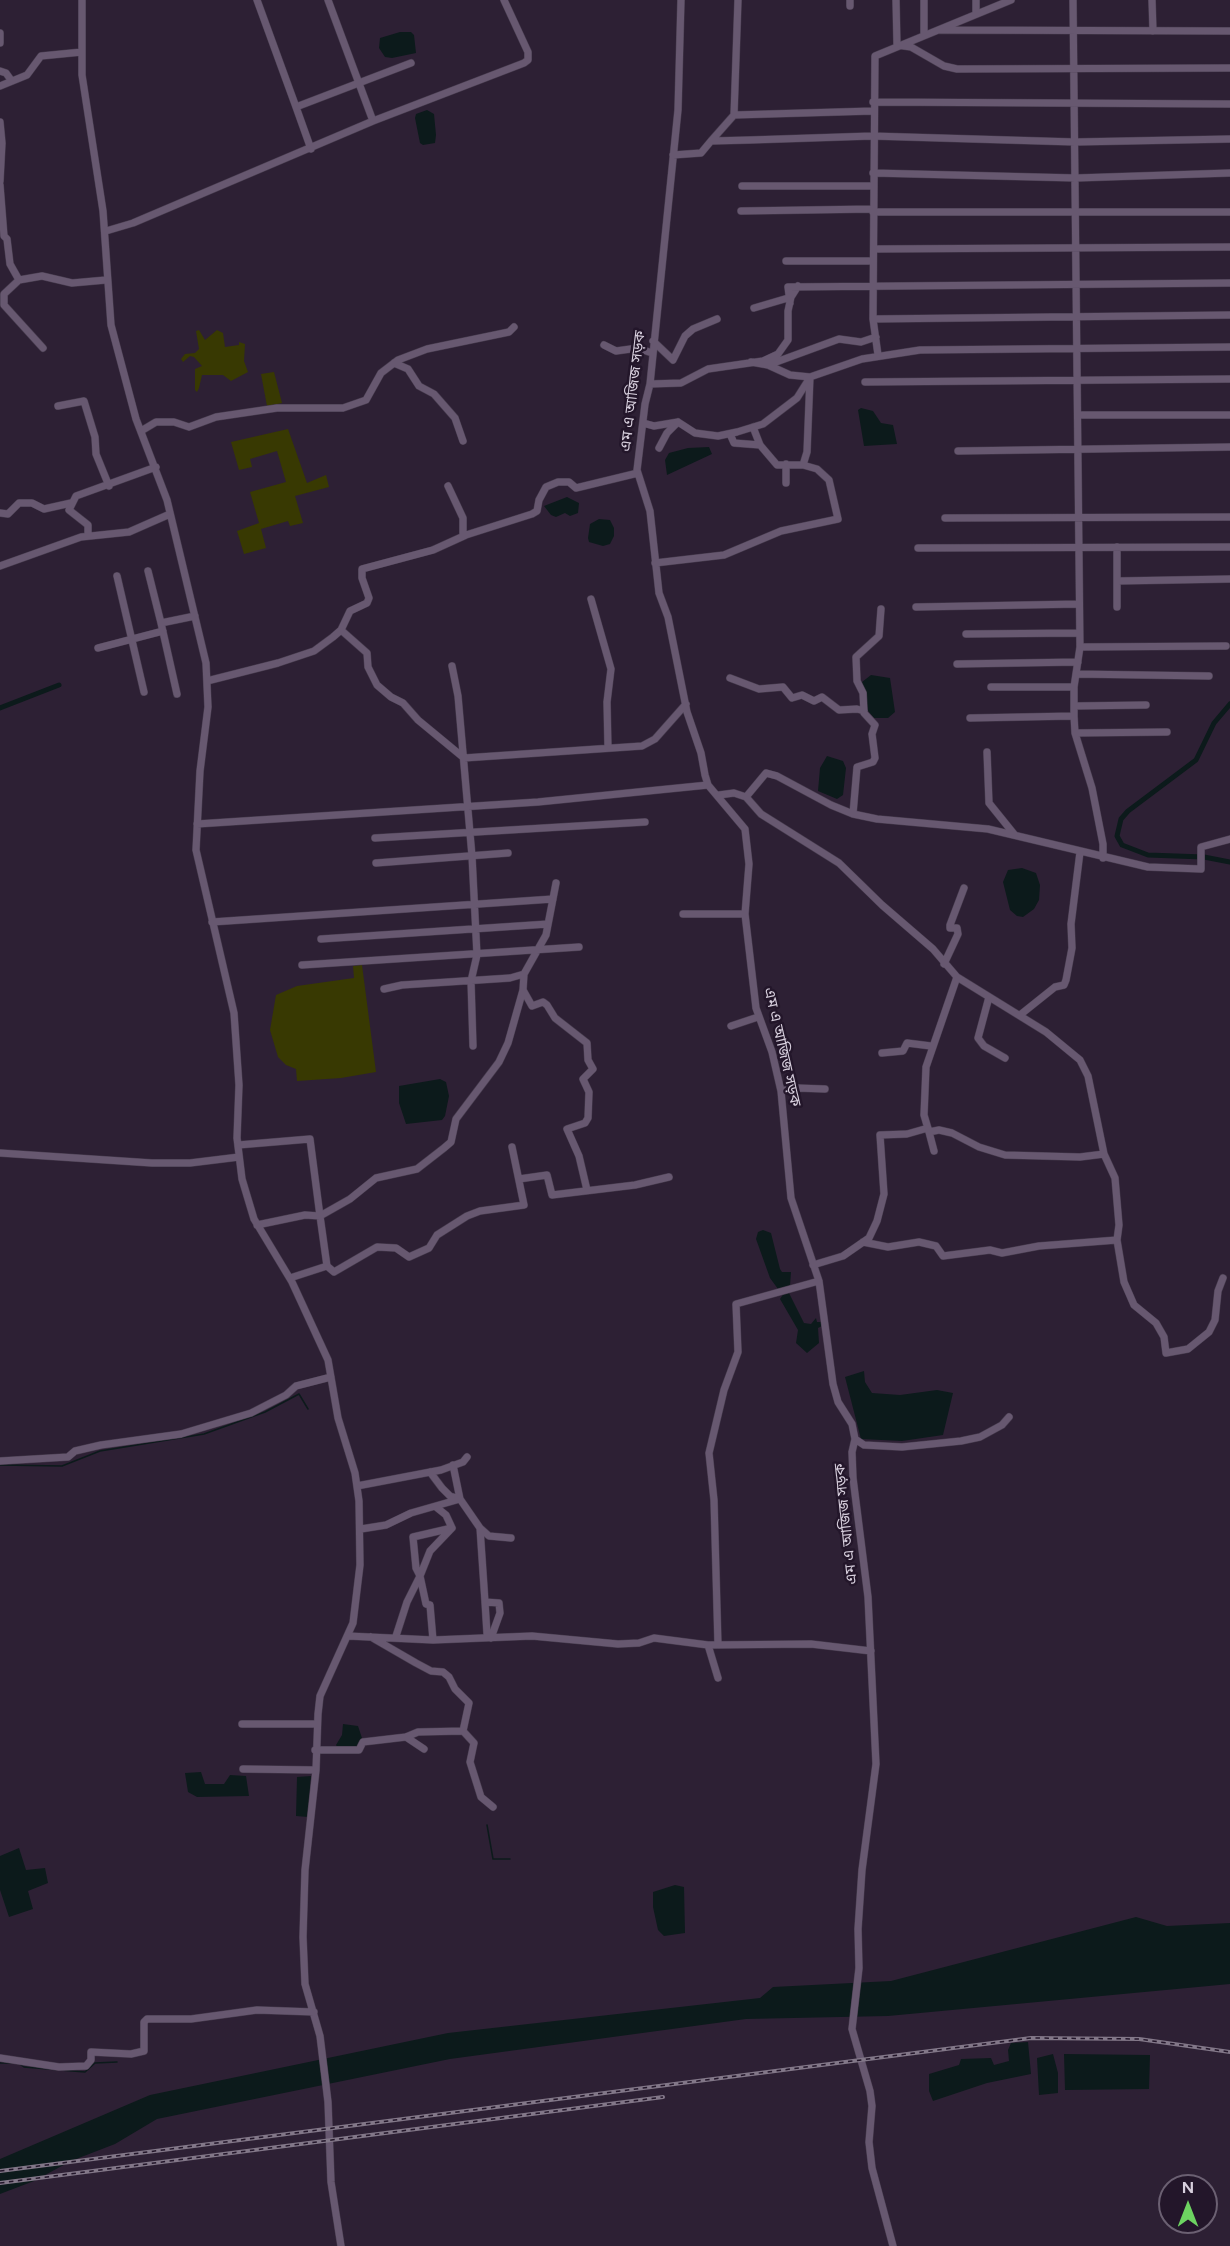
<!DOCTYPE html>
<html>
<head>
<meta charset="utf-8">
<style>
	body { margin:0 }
	#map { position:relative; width:1230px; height:2246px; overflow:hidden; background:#2d2034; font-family:Figtree,sans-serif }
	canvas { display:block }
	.north { position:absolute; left:1158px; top:2174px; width:60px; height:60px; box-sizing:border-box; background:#23162a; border:2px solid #6b6072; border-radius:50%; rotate:0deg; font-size:16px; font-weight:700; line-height:24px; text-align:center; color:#d7cfdd }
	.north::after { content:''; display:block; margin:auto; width:21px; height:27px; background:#6dd361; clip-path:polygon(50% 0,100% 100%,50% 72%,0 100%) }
</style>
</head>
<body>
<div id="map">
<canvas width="1230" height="2246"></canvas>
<div class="north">N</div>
</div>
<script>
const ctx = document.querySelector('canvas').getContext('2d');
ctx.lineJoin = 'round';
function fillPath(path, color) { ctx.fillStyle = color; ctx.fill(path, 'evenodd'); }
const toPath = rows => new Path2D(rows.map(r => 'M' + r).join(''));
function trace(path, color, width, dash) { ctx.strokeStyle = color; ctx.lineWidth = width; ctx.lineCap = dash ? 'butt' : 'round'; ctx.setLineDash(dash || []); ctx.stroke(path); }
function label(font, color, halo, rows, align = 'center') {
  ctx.font = font + ' Figtree,"Noto Sans Bengali",sans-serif'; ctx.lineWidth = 5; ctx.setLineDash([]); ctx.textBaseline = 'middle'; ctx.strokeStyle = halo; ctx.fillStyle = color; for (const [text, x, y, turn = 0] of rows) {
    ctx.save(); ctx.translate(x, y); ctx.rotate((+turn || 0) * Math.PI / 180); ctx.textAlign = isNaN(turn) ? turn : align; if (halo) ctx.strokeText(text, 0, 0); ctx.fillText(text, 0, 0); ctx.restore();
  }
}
fillPath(toPath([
	[199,330,205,340,217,330,223,333,225,347,239,345,239,342,245,344,244,361,248,372,231,381,223,375,202,375,199,388,197,392,195,390,195,369,202,366,194,357,190,356,183,362,181,359,185,354,195,353,199,349,196,331],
	[274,372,282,403,267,406,261,374],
	[288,429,307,483,326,475,329,487,295,496,303,523,290,526,288,521,261,529,266,548,244,554,237,531,259,523,250,492,286,482,277,451,250,459,252,467,239,470,231,442],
	[362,965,376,1072,341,1078,297,1081,296,1069,286,1065,278,1057,270,1030,276,995,297,986,354,978,353,966]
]), '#383902');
fillPath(toPath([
	[400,32,411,32,414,35,416,53,392,58,385,57,379,48,380,38],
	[427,110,434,114,436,135,435,143,423,145,420,143,415,118,416,114],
	[861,408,873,411,881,423,893,425,897,444,864,446,858,410],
	[709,447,712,454,667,475,665,460,669,453,688,448],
	[567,497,579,503,578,513,570,516,565,513,556,517,551,515,544,506],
	[599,519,610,520,614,528,614,536,610,544,603,546,589,542,588,538,590,524],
	[871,675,890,678,895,712,888,718,874,718,868,711,862,682],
	[827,756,843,761,846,768,843,795,837,799,818,791,820,768],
	[1022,868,1036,873,1040,885,1039,900,1034,909,1023,917,1017,916,1010,910,1003,882,1008,870],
	[440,1079,446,1082,449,1096,445,1116,442,1120,406,1124,399,1103,399,1086],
	[763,1230,771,1233,780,1269,782,1272,791,1272,790,1286,778,1289,770,1278,756,1239,758,1232],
	[784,1293,789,1293,804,1323,811,1324,816,1318,817,1322,821,1322,822,1326,818,1328,819,1343,807,1353,796,1343,798,1330,780,1299],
	[864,1371,865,1382,872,1393,900,1395,937,1390,953,1393,943,1435,902,1441,861,1439,845,1377],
	[343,1724,358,1726,362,1738,358,1747,338,1748,336,1745,342,1735],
	[201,1772,205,1784,224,1784,230,1775,246,1776,249,1796,197,1797,188,1792,185,1773],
	[311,1776,308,1817,296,1816,297,1777],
	[19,1848,26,1870,45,1868,48,1883,28,1891,33,1909,9,1917,0,1890,0,1856],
	[675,1885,684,1887,685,1933,664,1936,658,1930,653,1907,653,1892],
	[1136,1917,1167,1926,1230,1923,1230,1984,888,2016,746,2019,450,2059,157,2119,115,2144,71,2161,34,2181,0,2194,0,2159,150,2095,448,2033,760,1998,773,1987,891,1981],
	[1028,2042,1031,2074,987,2083,933,2101,929,2091,929,2074,959,2065,961,2059,991,2058,994,2065,1009,2061,1008,2050,1011,2043],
	[1053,2054,1058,2073,1058,2093,1039,2095,1037,2058],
	[1064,2054,1150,2055,1149,2089,1065,2090]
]), '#0c1a1b');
trace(toPath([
	[0,1465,62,1466,100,1451,204,1434,265,1412,299,1394,308,1409],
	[487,1825,493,1859,510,1859],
	[0,2063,13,2063],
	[18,2063,24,2067,85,2072,95,2063,117,2062]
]), '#0c1a1b', 1.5);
trace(toPath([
	[1230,704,1214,723,1196,760,1128,811,1121,819,1117,836,1122,845,1148,855,1204,857,1230,862],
	[0,708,59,685]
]), '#0c1a1b', 5);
const minor = toPath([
	[82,0,82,75,103,211,111,325,136,419,167,500,206,663,208,707,200,771,196,850,234,1013,239,1085,237,1138,242,1179,254,1219,292,1282,328,1360,338,1418,355,1473,359,1501,360,1565,353,1623,320,1696,318,1714,316,1770,305,1870,303,1937,305,1984,320,2036,328,2102,331,2182,341,2246],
	[257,0,296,107,411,63],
	[328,0,373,121],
	[681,0,678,110,650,384,645,404,637,470,650,511,659,593,668,617,687,712,701,753,705,775,708,785,745,829,749,864,745,914,756,1008,772,1052,781,1091,791,1198,819,1281,833,1384,838,1402,852,1424,855,1439,852,1452,853,1478,868,1597,876,1764,862,1870,858,1929,859,1968,852,2029,870,2091,872,2106,869,2142,872,2168,893,2246],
	[850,0,850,6],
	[896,0,897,45,911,47,944,66,957,69,1230,68],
	[924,0,924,35],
	[976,0,976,14],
	[1073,0,1080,647,1074,687,1074,716,1075,733,1092,788,1103,844,1103,858],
	[1152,0,1153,31],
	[939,30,1230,31],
	[0,33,0,43],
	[0,71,6,73,11,80],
	[0,86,27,75,41,56,82,52],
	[873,102,1230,104],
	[296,107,311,149],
	[734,115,738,0],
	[0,122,2,143,0,181],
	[711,141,734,115,873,111],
	[673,155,701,153,711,141,750,140,872,136,1075,142,1230,139],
	[873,173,1076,178,1230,173],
	[0,185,4,236,7,239,10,264,19,280,42,276,72,283,106,280],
	[742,186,873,186],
	[741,211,873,209],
	[873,212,1230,212],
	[106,231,133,223,373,121,524,63,528,60,528,52,504,0],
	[874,249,1230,247],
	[786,261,873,261],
	[19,280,4,294,4,305,43,348],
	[790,303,788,287,1230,283],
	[754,308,788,298],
	[873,319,1230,315],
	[653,341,673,360,685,336,693,329,717,319],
	[604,345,616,351,638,348,649,352],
	[878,355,873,319,875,56,1011,0],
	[751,362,768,365,790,375,810,377,862,359,920,350,1230,347],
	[394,363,408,369,419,386,434,394,455,418,463,441],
	[768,365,839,339,861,342,876,337],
	[865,382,1230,379],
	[650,384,681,383,708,369,763,361,778,354,788,340,788,311,791,297,798,286],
	[58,406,84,401,95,437,96,454,109,486],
	[1079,415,1230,415],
	[643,423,654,426,678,422,695,433,718,436,737,432,763,424,797,398,809,379],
	[753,427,760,445,777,465,803,465],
	[141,431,156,422,174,422,189,427,216,417,277,408,343,408,366,400,381,373,398,360,427,349,509,332,514,327],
	[730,434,734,443,760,445],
	[659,448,667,433,678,422],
	[958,451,1230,447],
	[786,483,786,464],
	[448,486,463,518,463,536],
	[0,513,8,514,19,503,32,503,44,509,71,503],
	[945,518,1230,517],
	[88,536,88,525,69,510,76,496,156,467],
	[1117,547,1117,607],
	[918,548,1230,547],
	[655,563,724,555,781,531,838,519,829,480,817,469,803,465,807,452,810,377],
	[0,566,81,537,129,532,170,514],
	[148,571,161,623],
	[117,576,144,692],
	[1117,581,1230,579],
	[591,599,611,669,607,702,608,748],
	[916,607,1079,604],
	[341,630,367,653,368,667,377,685,391,697,403,703,418,720,464,758,642,746,655,739,686,704],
	[966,634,1079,633],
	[1080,647,1226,646],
	[98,648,163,631],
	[957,664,1078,662],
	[452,666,458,696,472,856,477,955,471,981,473,1046],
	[1076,674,1209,676],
	[730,678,759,689,783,687,792,698,802,695,814,701,822,697,839,710,857,709,864,711],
	[207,681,278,663,314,651,333,637,341,630,350,611,367,603,369,598,362,578,362,569,433,550,466,535,532,514,537,511,539,500,546,487,558,482,569,482,576,488,638,473],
	[991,687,1074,687],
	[177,694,161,623,195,616],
	[1074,706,1146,705],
	[970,718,1074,716],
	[1075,733,1167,732],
	[987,752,989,803,1014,834],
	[719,795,734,793,746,797,761,814,839,863,882,905,933,949,957,977,1046,1032,1080,1060,1088,1076,1104,1154,1115,1178,1119,1225,1117,1240,1124,1282,1134,1305,1156,1323,1164,1337,1166,1353,1188,1349,1209,1332,1215,1320,1218,1291,1223,1278],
	[746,797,766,773,777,776,831,805,853,814,877,819,988,829,1148,867,1201,869,1201,847,1230,839],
	[853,814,857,767,873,762,875,758,872,734,875,725,864,713,863,693,857,681,856,657,879,636,881,609],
	[197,824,538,802,708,785],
	[375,838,645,822],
	[376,863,508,853],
	[683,914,745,914],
	[212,922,553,899],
	[321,939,548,924],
	[944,964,958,934,957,928,950,928,950,925,964,888],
	[302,965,579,947],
	[957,977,926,1067,924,1115,929,1132,939,1130,952,1133,979,1147,1005,1155,1080,1157,1104,1154],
	[384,989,402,985,510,978,524,974],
	[523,990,532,1006,543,1002,547,1005,555,1018,587,1043,588,1060,593,1069,583,1079,589,1092,588,1118,585,1123,567,1129,579,1156,587,1190],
	[989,997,978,1038,984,1046,1005,1058],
	[1020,1015,1055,987,1064,985,1066,980,1072,948,1071,924,1080,852],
	[731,1026,758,1017],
	[882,1053,903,1051,907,1043,931,1046],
	[781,1091,797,1088,825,1089],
	[929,1132,934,1151],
	[238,1145,310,1139,320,1216,350,1199,376,1178,417,1169,444,1148,451,1142,456,1119,499,1062,508,1043,523,990,524,974,546,935,556,883],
	[0,1153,152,1163,190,1163,239,1157],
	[519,1179,547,1175,552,1195,635,1185,669,1177],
	[257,1225,305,1215,320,1216,327,1266],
	[863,1242,888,1247,919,1242,936,1246,943,1256,990,1250,1002,1253,1039,1246,1117,1240],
	[813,1265,843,1256,869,1238,877,1221,884,1194,880,1135,907,1134,928,1128],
	[290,1278,327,1266,334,1272,377,1247,396,1248,409,1257,429,1248,437,1235,467,1216,480,1211,524,1205,512,1147],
	[855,1439,864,1445,902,1447,961,1441,980,1437,1002,1425,1009,1417],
	[0,1461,68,1457,75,1451,101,1445,181,1434,251,1413,286,1395,296,1386,331,1377],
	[430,1472,442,1488,450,1496,460,1499,453,1465],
	[357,1486,441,1470,463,1462,467,1457],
	[436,1507,446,1515,452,1528],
	[361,1529,386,1525,411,1513,460,1499,480,1528],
	[485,1602,487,1634,491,1638,500,1613,499,1603,485,1602,480,1528,489,1536,511,1538],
	[348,1636,433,1640,532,1636,618,1644,639,1643,654,1638,708,1645,811,1644,871,1651],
	[396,1636,407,1602,420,1576,430,1551,452,1528,413,1537,416,1568,420,1576,426,1604,430,1605,433,1640],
	[371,1637,416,1663,431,1671,443,1672,449,1677,455,1689,469,1703,463,1731],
	[708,1645,718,1678],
	[718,1645,714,1500,709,1453,724,1390,738,1352,736,1304,819,1281],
	[242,1724,316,1724],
	[406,1737,424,1749],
	[315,1750,359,1750,363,1742,406,1737,418,1732,463,1731,474,1743,470,1762,481,1797,493,1807],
	[243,1769,316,1770],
	[0,2058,59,2067,86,2066,91,2060,91,2052,131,2054,144,2051,144,2022,147,2019,191,2019,257,2010,314,2012]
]);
trace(minor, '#473c4e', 8);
trace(minor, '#675870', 7);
const rail = toPath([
	[0,2171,1031,2038,1139,2039,1230,2052],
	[0,2183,663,2097]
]);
trace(rail, '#827788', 4);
trace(rail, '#23162a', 1.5, [4.5]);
label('15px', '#d7cfdd', '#23162a', [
	["এম এ আজিজ সড়ক",633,391,-83],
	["এম এ আজিজ সড়ক",782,1047,77],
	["এম এ আজিজ সড়ক",846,1524,-96]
]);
</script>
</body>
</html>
